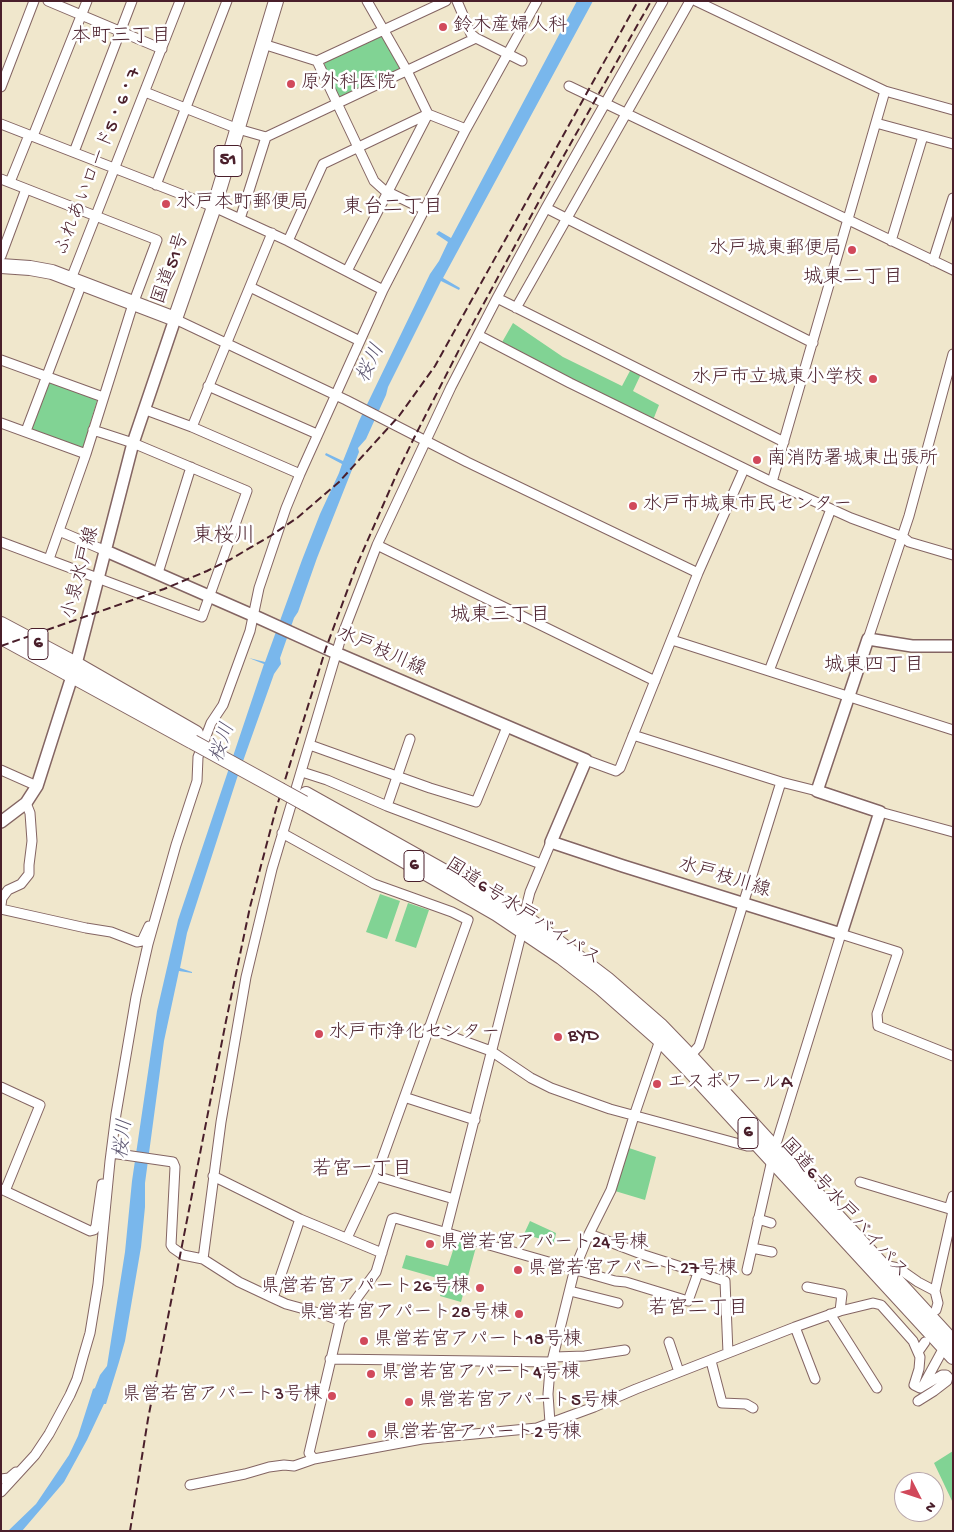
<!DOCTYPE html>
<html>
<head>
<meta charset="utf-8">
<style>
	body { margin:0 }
	#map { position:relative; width:954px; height:1532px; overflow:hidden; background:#f0e7cc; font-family:"Gochi Hand",sans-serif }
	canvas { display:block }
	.frame { position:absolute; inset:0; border:2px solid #4a1f2b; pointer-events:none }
	.north { position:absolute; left:894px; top:1472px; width:50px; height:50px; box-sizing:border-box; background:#fff; border:1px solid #b7a5aa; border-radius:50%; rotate:131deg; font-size:14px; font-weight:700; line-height:20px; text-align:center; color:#4a1f2b }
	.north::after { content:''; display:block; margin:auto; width:18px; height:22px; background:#d1495b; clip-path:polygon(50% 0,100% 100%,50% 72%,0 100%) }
</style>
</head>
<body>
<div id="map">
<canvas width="954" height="1532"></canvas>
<div class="frame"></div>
<div class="north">N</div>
</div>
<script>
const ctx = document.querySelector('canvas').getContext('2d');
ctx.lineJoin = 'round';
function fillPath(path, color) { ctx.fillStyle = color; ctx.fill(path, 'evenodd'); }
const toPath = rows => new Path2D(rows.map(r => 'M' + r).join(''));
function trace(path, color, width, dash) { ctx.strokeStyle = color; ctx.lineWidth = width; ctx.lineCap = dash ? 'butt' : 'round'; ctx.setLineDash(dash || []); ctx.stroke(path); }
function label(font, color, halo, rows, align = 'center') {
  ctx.font = font + ' "Gochi Hand","Klee One",sans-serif'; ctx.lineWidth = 5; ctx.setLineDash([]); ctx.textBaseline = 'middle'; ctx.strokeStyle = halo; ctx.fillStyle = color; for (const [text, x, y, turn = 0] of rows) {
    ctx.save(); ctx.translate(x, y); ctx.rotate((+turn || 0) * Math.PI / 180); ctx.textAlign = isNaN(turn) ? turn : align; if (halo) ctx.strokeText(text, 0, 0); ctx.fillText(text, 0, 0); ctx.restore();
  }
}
fillPath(toPath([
	[381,36,383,37,401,66,400,69,339,100,324,66,325,62],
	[513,323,563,357,622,386,631,369,641,374,633,391,659,405,653,420,501,344],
	[51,382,96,398,97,401,88,430,90,432,85,448,83,448,32,430,31,428,48,383],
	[380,894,400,901,387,939,366,932],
	[408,903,429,910,416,948,395,941],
	[629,1148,656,1157,645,1200,615,1191],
	[530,1221,556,1233,554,1243,524,1234],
	[456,1241,476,1247,461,1302,440,1296,444,1280,402,1268,406,1255,448,1266],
	[953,1451,953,1503,934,1463]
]), '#81d394');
fillPath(toPath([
	[577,1,593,1,443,278,460,288,459,290,441,281,388,387,386,395,366,439,358,448,359,452,317,558,298,612,294,618,280,658,281,664,274,674,237,778,187,933,180,968,192,972,192,973,179,971,164,1041,145,1183,145,1207,141,1247,125,1341,119,1362,106,1404,104,1404,87,1440,64,1482,22,1531,8,1531,36,1504,69,1455,78,1436,93,1389,95,1388,100,1375,107,1366,125,1252,132,1181,157,1011,178,920,264,664,249,658,265,662,302,560,320,514,339,473,342,464,325,455,326,453,343,461,359,421,430,274,439,261,448,242,436,234,439,231,451,238]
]), '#79b7ec');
const minor = toPath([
	[48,1,162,49],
	[457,1,471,34,476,38],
	[696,1,885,91,953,110],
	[263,44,317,61,446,1],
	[317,61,374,181,384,190,425,210],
	[569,86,953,270],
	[1,87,34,1],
	[145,92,238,129,266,137,476,38,522,61],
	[876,123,953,144],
	[1,124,214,207,288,241,383,290],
	[33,136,87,1],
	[74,152,132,1],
	[1,179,157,240,133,304,86,454,49,559],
	[10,182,29,135],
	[156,185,227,1],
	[546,208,813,343],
	[240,219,266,137],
	[288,241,323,164,428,114,466,129],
	[891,241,923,136],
	[1,256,26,189],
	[933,261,953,198],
	[347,271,428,114,407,71,367,1],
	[71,279,180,1],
	[250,287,360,341],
	[497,298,784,442],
	[516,308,690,1],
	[175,319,346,400,467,462,698,573],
	[478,335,570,383,772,482,851,518,903,537,909,542,953,555],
	[1,360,103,397],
	[208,386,317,434],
	[146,410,192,427,300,474],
	[1,423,86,454],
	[192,427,272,233],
	[26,431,82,283],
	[772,482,885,91],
	[59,531,106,551],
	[1,542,202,617,247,491,133,443,93,430],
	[377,545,655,681],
	[158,573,191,467],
	[868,639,909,516,953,354],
	[672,640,953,730],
	[769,671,831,509],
	[633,735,781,782,817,791],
	[310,745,430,788,476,802,507,727],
	[586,760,616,771,620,768,698,573,744,469],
	[1,770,37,786],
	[302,772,327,780,387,806,541,864],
	[387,806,410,739],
	[880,812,953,832],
	[282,833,374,884,452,912,468,920,376,1176,347,1238],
	[1,905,2,898,8,890,21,884,29,874,29,865,32,841,30,813,26,803],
	[1,909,86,928,111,932,137,942,142,941,149,926],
	[428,1028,491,1051,531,1078,551,1088,610,1109,747,1146,751,1146,757,1143],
	[690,1056,699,1046,781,782],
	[1,1087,40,1105,5,1191],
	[407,1098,475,1120],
	[771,1149,777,1141,841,934,898,952,877,1014,878,1026,953,1056],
	[111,1153,173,1162,175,1167,171,1245,173,1248,183,1255,203,1259,239,1282,273,1298,286,1304,326,1315,340,1321],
	[213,1176,300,1219,382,1253],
	[376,1176,454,1199],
	[860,1182,953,1210],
	[1,1189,90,1231,94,1230,96,1226,102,1184],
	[949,1209,953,1196],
	[758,1219,771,1223],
	[446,1231,522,931,524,916,530,892,551,842],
	[589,1234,644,1255,725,1281,728,1353],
	[752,1248,772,1252],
	[203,1259,221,1122,246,977,272,869,340,641,377,545,451,387,497,298,546,208,663,1],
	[884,1265,898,1268,918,1282,935,1291],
	[747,1270,772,1160],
	[698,1273,688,1301,626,1282,615,1281,395,1218,392,1219,376,1272,340,1321,309,1453,314,1459,422,1439,537,1428,594,1407,636,1389,795,1327,840,1311,873,1303,881,1305,913,1341,920,1357,919,1369,914,1385,920,1388],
	[807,1287,842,1294,840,1311],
	[570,1291,618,1303],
	[273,1298,300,1219],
	[936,1310,938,1303,935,1291,953,1211],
	[830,1314,877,1388],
	[795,1327,815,1379],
	[669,1342,679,1372],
	[918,1352,925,1342],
	[554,1357,585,1356,625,1350],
	[330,1359,552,1362],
	[711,1361,722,1403,746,1404,753,1408],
	[923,1386,941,1353,948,1346],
	[918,1401,934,1391,947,1381,948,1377,946,1375,942,1375,920,1388],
	[550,1423,548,1394,550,1369,575,1268,589,1234,611,1190,634,1116,660,1040],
	[1,1479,9,1478,16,1472],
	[190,1485,245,1474,269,1467,284,1465,294,1466,314,1459],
	[1,1492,35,1455,49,1434,70,1395,77,1379,83,1357,90,1333,98,1284,110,1161,116,1114,136,997,148,944,176,845,197,781,198,757,211,723,223,705,250,631,259,588,286,508,300,474,383,290,466,129,537,1]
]);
const major = toPath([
	[106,551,259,618,336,653,586,760,551,842,623,866,841,934,880,812,817,791,868,639,912,646,953,646],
	[1,822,26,803,37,786,76,664,133,443,175,319]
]);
const highway = toPath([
	[1,266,30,268,52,272,175,319,214,207,276,1],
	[1,624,76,664,196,733],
	[1,637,191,741],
	[306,794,524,916,607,979,661,1026,690,1056,953,1342],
	[304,803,497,914,561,957,601,988,660,1040,691,1072,953,1357]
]);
trace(minor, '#846563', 11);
trace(major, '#846563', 14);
trace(highway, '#846563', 16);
trace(minor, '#fff', 9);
trace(major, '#fff', 11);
trace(highway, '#fff', 14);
trace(toPath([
	[1,646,164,589,207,571,231,559,272,535,297,518,339,482,399,416,435,366,638,1],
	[130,1531,148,1419,226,1021,250,907,276,809,326,648,356,567,398,471,415,436,463,342,558,166,651,1]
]), '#4a1f2b', 2, [8, 4]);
const highwayBridge = toPath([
	[193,742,304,803]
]);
trace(highwayBridge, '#846563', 16, []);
trace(highwayBridge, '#fff', 14);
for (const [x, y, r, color] of [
	[443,27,5,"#d1495b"],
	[291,84,5,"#d1495b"],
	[166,204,5,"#d1495b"],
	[852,250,5,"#d1495b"],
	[873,379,5,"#d1495b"],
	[757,460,5,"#d1495b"],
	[633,506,5,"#d1495b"],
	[319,1034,5,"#d1495b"],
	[558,1037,5,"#d1495b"],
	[657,1084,5,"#d1495b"],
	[430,1244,5,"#d1495b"],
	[518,1270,5,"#d1495b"],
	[480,1288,5,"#d1495b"],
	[519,1314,5,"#d1495b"],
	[364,1341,5,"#d1495b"],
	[371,1374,5,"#d1495b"],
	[332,1396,5,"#d1495b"],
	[409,1402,5,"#d1495b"],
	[372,1434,5,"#d1495b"]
]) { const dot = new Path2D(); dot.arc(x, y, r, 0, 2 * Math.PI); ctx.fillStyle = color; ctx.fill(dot); trace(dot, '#fff', 2); }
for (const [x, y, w] of [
	[228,161,28],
	[38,644,20],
	[414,866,20],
	[748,1133,20]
]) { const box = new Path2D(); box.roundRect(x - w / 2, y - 15.5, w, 31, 4); ctx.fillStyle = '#fff'; ctx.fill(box); trace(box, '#4a1f2b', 1); }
label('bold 18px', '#4a1f2b', null, [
	["51",228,161],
	["6",38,644],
	["6",414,866],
	["6",748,1133]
]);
label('19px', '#4a1f2b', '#fff', [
	["鈴木産婦人科",453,27],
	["原外科医院",301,84],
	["水戸本町郵便局",176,204],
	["水戸城東郵便局",842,250,"right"],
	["水戸市立城東小学校",863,379,"right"],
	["南消防署城東出張所",767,460],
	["水戸市城東市民センター",643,506],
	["水戸市浄化センター",329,1034],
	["BYD",568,1037],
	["エスポワールA",667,1084],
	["県営若宮アパート24号棟",440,1244],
	["県営若宮アパート27号棟",528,1270],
	["県営若宮アパート26号棟",470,1288,"right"],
	["県営若宮アパート28号棟",509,1314,"right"],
	["県営若宮アパート18号棟",374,1341],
	["県営若宮アパート4号棟",381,1374],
	["県営若宮アパート3号棟",322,1396,"right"],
	["県営若宮アパート5号棟",419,1402],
	["県営若宮アパート2号棟",382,1434]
], 'left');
label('19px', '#4a1f2b', '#fff', [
	["ふれあいロード5・6・7",99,162,-68],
	["国道51号",172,269,-70],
	["小泉水戸線",82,573,-75],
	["水戸枝川線",381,653,24],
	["水戸枝川線",724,879,17],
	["国道6号水戸バイパス",522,913,33],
	["国道6号水戸バイパス",843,1209,48]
]);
label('20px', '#4a1f2b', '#fff', [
	["本町三丁目",121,38],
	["東台二丁目",393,209],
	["城東二丁目",853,279],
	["城東三丁目",500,617],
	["城東四丁目",874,667],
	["若宮一丁目",362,1171],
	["若宮二丁目",698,1310]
]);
label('italic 20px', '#5a546f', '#fff', [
	["桜川",372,364,-64],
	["桜川",224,743,-71],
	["桜川",125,1139,-83]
]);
label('21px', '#4a1f2b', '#fff', [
	["東桜川",224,538]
]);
</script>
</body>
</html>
